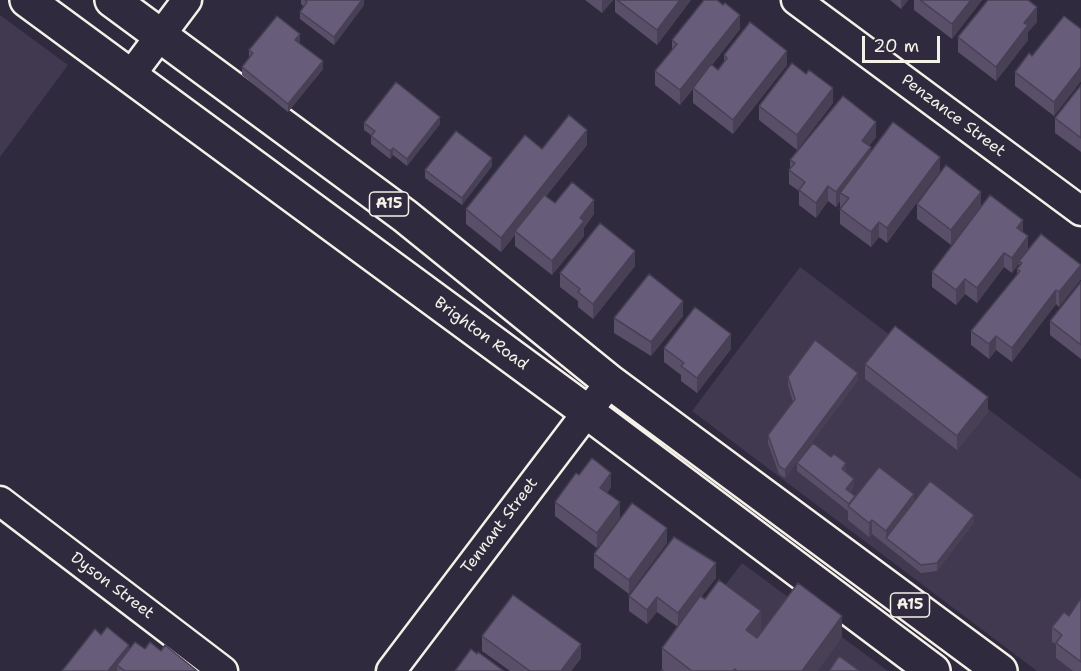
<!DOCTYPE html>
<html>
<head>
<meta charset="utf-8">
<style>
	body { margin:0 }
	#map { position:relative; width:1081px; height:671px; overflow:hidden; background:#2f2a3d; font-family:"Shantell Sans",sans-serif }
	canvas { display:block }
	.scale { position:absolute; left:862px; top:36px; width:78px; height:27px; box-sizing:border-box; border:3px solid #f4f1e8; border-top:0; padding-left:8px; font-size:18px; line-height:21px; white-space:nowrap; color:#f4f1e8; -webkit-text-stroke:4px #2f2a3d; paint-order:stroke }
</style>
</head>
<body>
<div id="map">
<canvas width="1081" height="671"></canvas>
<div class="scale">20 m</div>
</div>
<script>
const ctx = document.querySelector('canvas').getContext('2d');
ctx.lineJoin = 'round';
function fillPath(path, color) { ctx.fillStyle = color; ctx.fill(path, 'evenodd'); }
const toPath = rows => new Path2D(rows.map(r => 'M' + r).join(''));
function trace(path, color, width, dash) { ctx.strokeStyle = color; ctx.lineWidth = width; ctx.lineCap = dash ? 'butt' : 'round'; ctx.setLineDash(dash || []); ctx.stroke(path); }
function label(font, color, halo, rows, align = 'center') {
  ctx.font = font + ' "Shantell Sans",sans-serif'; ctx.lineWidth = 4.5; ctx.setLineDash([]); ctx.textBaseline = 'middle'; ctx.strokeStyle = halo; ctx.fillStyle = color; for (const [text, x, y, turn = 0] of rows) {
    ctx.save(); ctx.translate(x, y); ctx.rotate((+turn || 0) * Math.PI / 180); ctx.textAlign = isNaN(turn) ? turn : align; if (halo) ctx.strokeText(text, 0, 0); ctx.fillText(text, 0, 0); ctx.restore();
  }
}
fillPath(toPath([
	[0,15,68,65,0,157],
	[800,267,1081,479,1081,671,1037,671,692,411],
	[742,563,888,671,660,671]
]), '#40394f');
const street = toPath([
	[796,0,1081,211],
	[130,76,187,0],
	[0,501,223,671],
	[391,671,610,382]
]);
const primary = toPath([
	[27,0,586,411,933,671],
	[112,0,405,216,610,382,1000,671]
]);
trace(street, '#f4f1e8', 33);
trace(primary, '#f4f1e8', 38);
trace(street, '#2f2a3d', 28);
trace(primary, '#2f2a3d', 33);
fillPath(toPath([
	[301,0,364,0,364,5,334,45,300,19,300,12,304,7,301,4],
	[585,0,613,0,602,13],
	[615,0,691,0,657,45,615,12],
	[890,0,908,0,901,9],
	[914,0,982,0,952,39,914,10],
	[1037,22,1028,32,1028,40,996,81,958,52,958,37],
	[740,29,712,65,718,70,724,62,724,55,787,65,733,134,693,103,693,89,680,105,655,85,655,71,672,50,672,40],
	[1081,29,1081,81,1054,116,1015,86,1015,72,1032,56],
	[300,42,299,43,323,69,288,112,242,75,242,67,249,58,249,50],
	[1081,85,1081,152,1055,133,1055,118],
	[833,103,797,150,759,120,759,106],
	[364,123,440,124,407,166,393,155,390,159,371,144,371,135,364,130],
	[876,137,869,146,871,152,940,171,887,243,879,237,871,247,840,224,840,209,842,208,840,207,840,201,836,207,828,201,816,218,799,205,799,191,789,184,789,170,790,169,790,160],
	[587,145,546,196,555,203,594,214,584,228,584,236,552,275,515,246,515,235,501,252,466,224,466,209,542,149],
	[492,166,462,205,425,178,425,170],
	[917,204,981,206,951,245,917,219],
	[1023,232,1028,250,1081,279,1059,307,1056,304,1012,362,996,350,989,359,971,345,971,331,1017,274,1017,269,1019,266,1019,263,1012,273,1004,267,977,303,965,294,956,305,932,287,932,272],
	[635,266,593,319,578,307,578,301,560,287,560,273],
	[1081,282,1081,359,1050,335,1050,321],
	[683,316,651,356,614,333,614,318],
	[664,348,731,349,697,393,681,381,681,375,664,362],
	[865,364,988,412,957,450,865,379],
	[788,377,858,380,785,478,779,474,768,443,768,435,793,402,788,385],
	[797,463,846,471,845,472,854,486,850,492,855,496,914,502,974,522,937,571,921,573,872,534,869,537,848,520,848,511,797,471],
	[579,475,611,487,607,493,620,517,597,548,555,516,555,502],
	[667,543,629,594,594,568,594,554],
	[716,578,701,597,761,632,756,637,842,637,817,671,664,671,662,669,662,648,678,627,657,612,647,624,629,611,629,596],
	[1081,598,1081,671,1073,671,1056,658,1056,644,1052,642,1052,627,1069,616],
	[101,635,129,650,145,649,161,651,197,671,62,671],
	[482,636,581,658,571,671,510,671,482,651]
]), '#594f68');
fillPath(toPath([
	[362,0,364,0,364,5,334,45,334,37],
	[602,0,613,0,602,13],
	[680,0,691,0,657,45,657,30],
	[901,0,908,0,901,9],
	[971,0,982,0,952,39,952,24],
	[1037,7,1037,22,1028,32,1028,40,996,81,996,67,1024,23],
	[740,15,740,29,680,105,680,90],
	[300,34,300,42,295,47,295,40],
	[787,51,787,65,733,134,733,120],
	[323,61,323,69,288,112,288,104],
	[1081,67,1081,81,1054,116,1054,102],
	[833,88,833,103,797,150,797,135],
	[440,117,440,124,407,166,407,159],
	[876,122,876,137,862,155,862,141],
	[587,130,587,145,517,233,515,231,515,235,501,252,501,238],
	[871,147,871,162,840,193,840,201,836,207,836,192],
	[393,148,393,155,390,159,390,151],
	[940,157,940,171,887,243,887,228],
	[492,158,492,166,462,205,462,198],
	[828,186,828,201,816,218,816,203],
	[981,192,981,206,951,245,951,230],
	[594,200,594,214,584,228,584,236,552,275,552,261,580,218],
	[1023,220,1023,235,1017,228],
	[879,222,879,237,871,247,871,232],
	[1028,236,1028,251,1012,273,1012,258],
	[635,251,635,266,593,319,593,304],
	[1004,253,1004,267,977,303,977,288],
	[1081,265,1081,279,1059,307,1059,292],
	[965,279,965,294,956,305,956,290],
	[1056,290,1056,304,1012,362,1012,348],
	[683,301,683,316,651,356,651,342],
	[731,334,731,349,697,393,697,378],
	[996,336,996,350,989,359,989,344],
	[858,373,858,380,785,478,785,470],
	[988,397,988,412,957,450,957,436],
	[846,463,846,471,842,477,842,469],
	[611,473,611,487,600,502,600,488],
	[854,479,854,486,846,496,846,489],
	[914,494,914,509,886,538,886,531],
	[620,502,620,517,597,548,597,533],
	[974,515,974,522,937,571,937,563],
	[872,520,872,534,869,537,869,523],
	[667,528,667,543,629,594,629,580],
	[716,563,716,578,678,627,678,613],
	[657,597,657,612,647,624,647,610],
	[761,611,761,632,746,651,746,630],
	[842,616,842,637,817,671,802,671],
	[581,644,581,658,571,671,561,671],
	[129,645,129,659,117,665,117,671,108,671]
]), '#484055');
const building = toPath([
	[305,0,362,0,334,37,300,12,307,2,305,0],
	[617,0,680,0,657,30,617,0],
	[704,0,717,0,723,5,725,3,740,15,680,90,655,71,677,44,672,40,704,0],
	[920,0,971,0,952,24,920,0],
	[988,0,1028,0,1037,7,1024,23,1028,25,996,67,958,37,988,0],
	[277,16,300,34,295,40,323,61,288,104,242,67,253,53,249,50,277,16],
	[1064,16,1081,29,1081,67,1054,102,1015,72,1029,53,1032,56,1064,16],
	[750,22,787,51,733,120,693,88,711,64,718,70,727,58,724,55,750,22],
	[792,63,806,74,809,70,833,88,797,135,759,106,792,63],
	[396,82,440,117,407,159,393,148,390,151,371,136,375,131,364,123,396,82],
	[1081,85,1081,138,1055,118,1081,85],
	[843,96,876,122,862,141,871,147,836,192,828,186,816,203,799,190,805,182,789,170,795,163,790,160,843,96],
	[569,115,587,130,501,238,466,209,525,135,542,149,569,115],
	[893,122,940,157,887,228,879,222,871,232,840,209,849,198,840,193,893,122],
	[456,131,492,158,462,198,425,170,456,131],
	[946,165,981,192,951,230,917,204,946,165],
	[572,182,594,200,580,218,584,221,552,261,515,231,544,195,555,203,572,182],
	[990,195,1023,220,1017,228,1028,236,1012,258,1004,253,977,288,965,279,956,290,932,272,990,195],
	[600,223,635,251,593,304,578,292,580,289,560,273,600,223],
	[1041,234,1081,265,1059,292,1056,290,1012,348,996,336,989,344,971,331,1020,271,1017,269,1022,263,1019,261,1041,234],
	[649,274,683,301,651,342,614,318,649,274],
	[1081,282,1081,345,1050,321,1081,282],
	[695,307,731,334,697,378,681,366,684,363,664,348,695,307],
	[895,326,988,397,957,436,865,364,895,326],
	[815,340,858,373,785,470,779,466,768,435,795,399,788,377,815,340],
	[813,443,831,457,834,454,846,463,842,469,854,479,846,489,855,496,849,504,797,463,813,443],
	[592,458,611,473,600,488,620,502,597,533,555,502,576,473,579,475,592,458],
	[879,467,914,494,886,531,872,520,869,523,848,506,879,467],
	[930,481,974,515,937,563,921,565,886,538,930,481],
	[632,503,667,528,629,580,594,554,632,503],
	[674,537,716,563,678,613,657,597,647,610,629,596,674,537],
	[719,580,761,611,746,630,757,638,798,583,842,616,802,671,737,671,735,669,733,671,692,671,662,648,700,596,705,599,719,580],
	[513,595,581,644,561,671,530,671,482,636,513,595],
	[1081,598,1081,662,1056,643,1062,635,1052,627,1064,612,1069,616,1081,598],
	[107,627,129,645,108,671,62,671,95,629,101,635,107,627],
	[135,642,145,649,150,642,161,651,165,645,197,671,125,671,117,665,135,642],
	[471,649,477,654,478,652,504,671,455,671,471,649],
	[839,656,860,671,829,671,839,656]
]);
fillPath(building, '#675c79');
trace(building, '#484055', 1.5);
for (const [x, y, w] of [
	[389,204,39],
	[910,605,39]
]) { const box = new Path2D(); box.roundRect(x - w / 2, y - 12, w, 24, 4.5); ctx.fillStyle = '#2f2a3d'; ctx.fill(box); trace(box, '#f4f1e8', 1.5); }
label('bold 15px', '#f4f1e8', null, [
	["A15",389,204],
	["A15",910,605]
]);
label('16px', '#f4f1e8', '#2f2a3d', [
	["Penzance Street",953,116,37],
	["Brighton Road",481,334,36],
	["Tennant Street",500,526,-53],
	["Dyson Street",112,586,37]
]);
</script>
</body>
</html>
